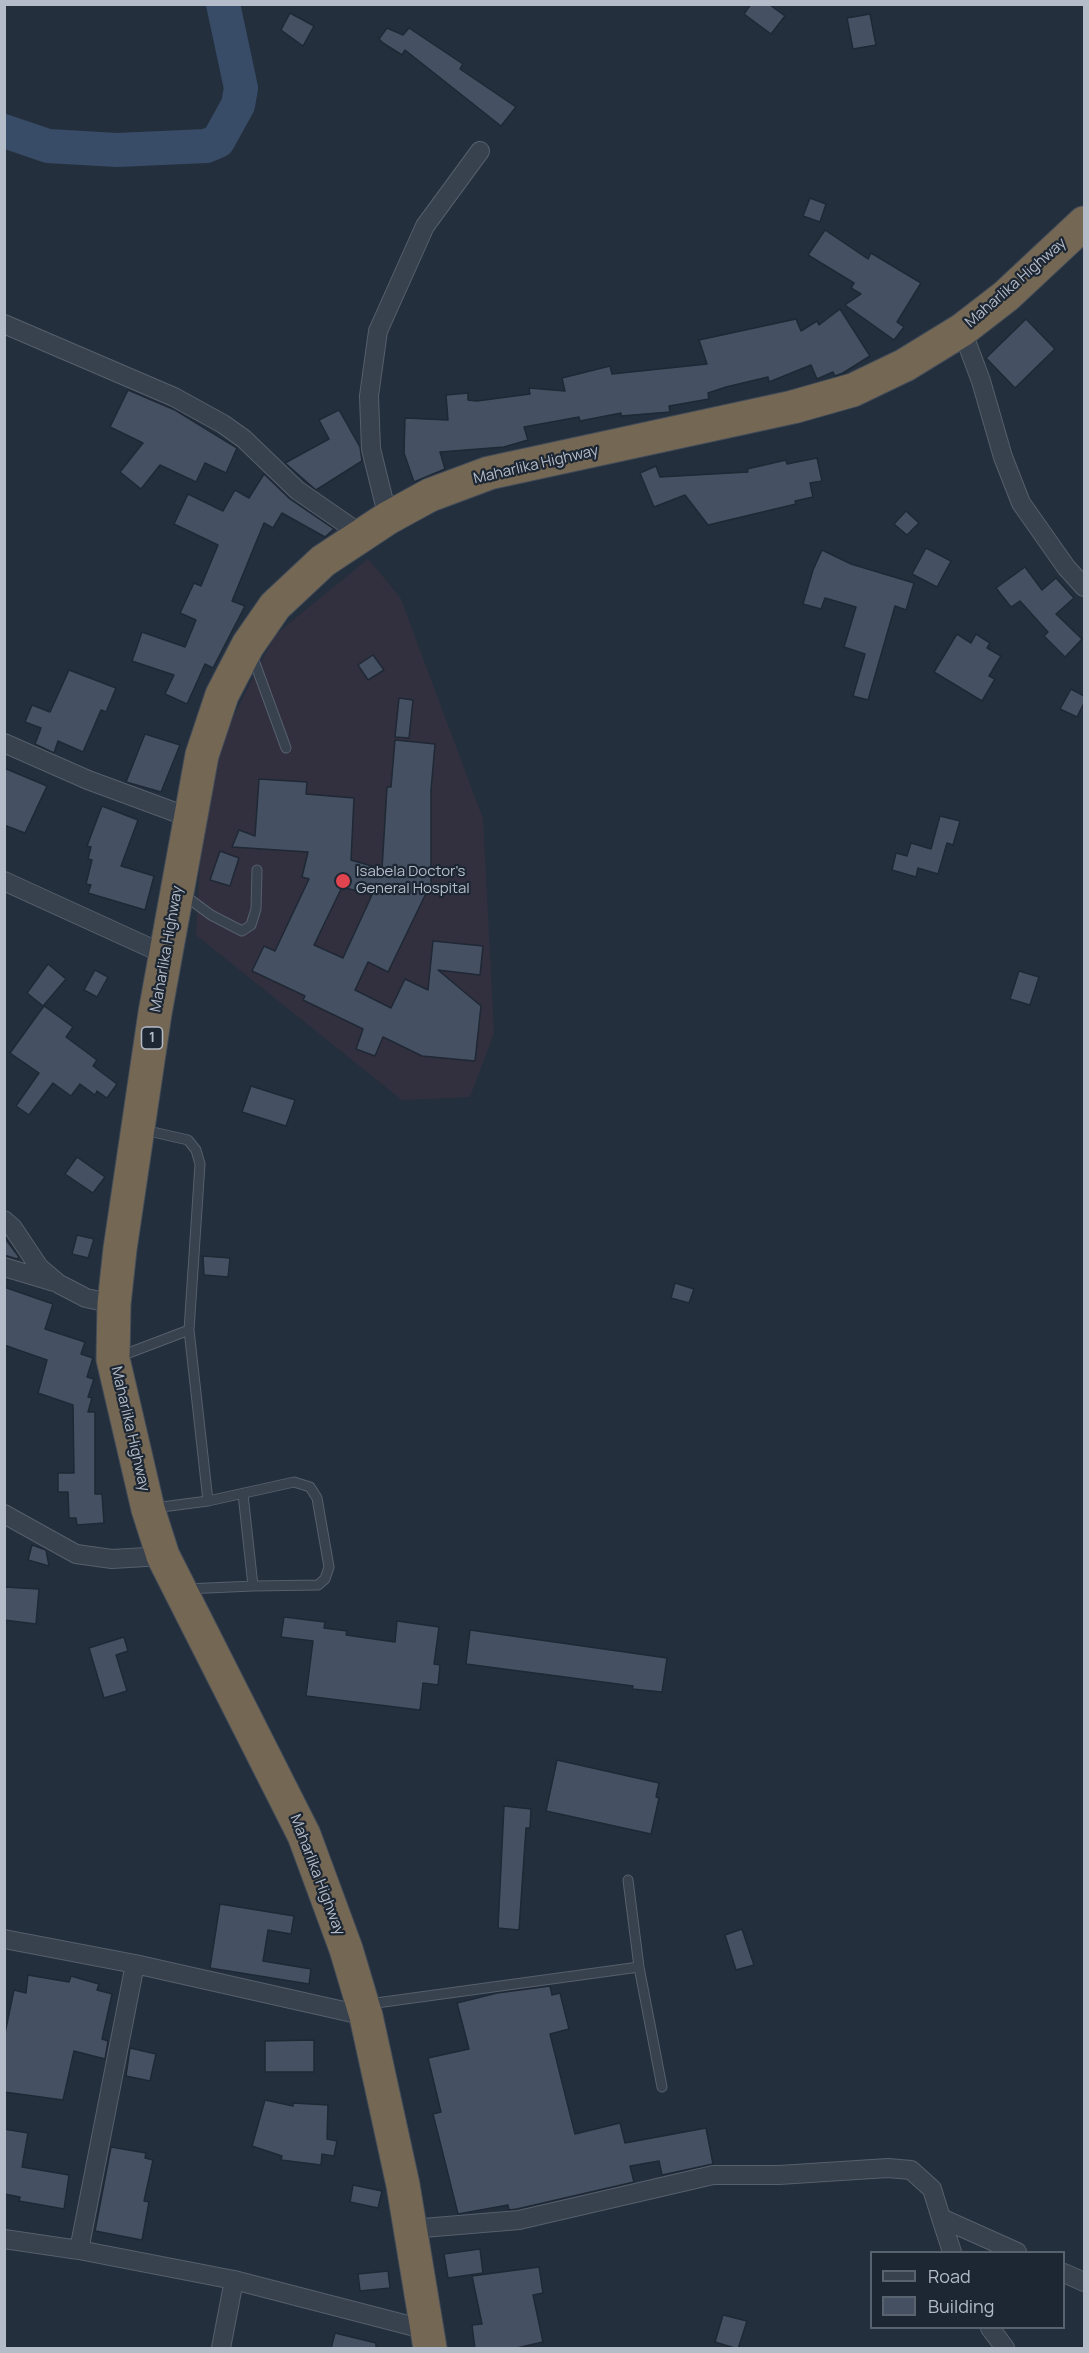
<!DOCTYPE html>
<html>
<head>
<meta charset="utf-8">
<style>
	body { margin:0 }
	#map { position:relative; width:1089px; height:2353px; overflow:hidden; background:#242f3e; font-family:Manrope,sans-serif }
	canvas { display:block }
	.frame { position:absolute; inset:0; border:6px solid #b4bcc9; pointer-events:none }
	.legend { position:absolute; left:870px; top:2251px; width:195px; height:78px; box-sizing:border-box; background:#1d2633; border:2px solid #59626f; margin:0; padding:8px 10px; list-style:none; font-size:18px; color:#b4bcc9 }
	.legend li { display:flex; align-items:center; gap:12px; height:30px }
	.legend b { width:30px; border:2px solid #59626f }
</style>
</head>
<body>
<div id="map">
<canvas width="1089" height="2353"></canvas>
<div class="frame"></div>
<ul class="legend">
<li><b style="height:8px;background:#38414e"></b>Road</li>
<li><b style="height:16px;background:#455162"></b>Building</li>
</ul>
</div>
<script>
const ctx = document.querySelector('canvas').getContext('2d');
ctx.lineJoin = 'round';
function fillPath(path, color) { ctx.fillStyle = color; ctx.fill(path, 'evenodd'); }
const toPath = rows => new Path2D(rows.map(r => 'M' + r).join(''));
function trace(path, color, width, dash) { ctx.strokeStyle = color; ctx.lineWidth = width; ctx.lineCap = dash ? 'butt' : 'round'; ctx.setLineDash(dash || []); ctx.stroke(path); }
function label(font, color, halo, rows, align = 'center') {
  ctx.font = font + ' Manrope,sans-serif'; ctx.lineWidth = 4.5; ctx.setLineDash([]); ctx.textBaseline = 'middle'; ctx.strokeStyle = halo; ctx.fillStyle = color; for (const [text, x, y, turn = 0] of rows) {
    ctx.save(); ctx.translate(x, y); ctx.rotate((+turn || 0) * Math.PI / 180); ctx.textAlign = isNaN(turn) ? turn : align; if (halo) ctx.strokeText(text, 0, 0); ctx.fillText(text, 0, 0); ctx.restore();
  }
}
fillPath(toPath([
	[368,559,400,597,483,819,494,1033,470,1097,402,1100,196,935,202,827,223,737,275,635]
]), '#32303f');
trace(toPath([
	[4,131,48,146,117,150,206,146,218,141,238,105,241,88,223,4]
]), '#394c67', 34);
const building = toPath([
	[751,4,770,5,785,16,771,34,744,14,751,4],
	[290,13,314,26,303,46,281,30,290,13],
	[870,14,876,45,853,49,847,18,870,14],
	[387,28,403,35,409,28,463,64,460,69,516,107,501,126,405,50,402,55,383,43,379,39,387,28],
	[810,198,826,204,820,222,803,216,810,198],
	[825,230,868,259,871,253,921,283,897,322,904,327,894,340,845,305,861,294,851,288,854,283,808,255,825,230],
	[840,309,870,356,843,373,835,376,833,372,817,379,811,365,769,382,768,377,726,387,708,393,709,399,669,406,670,412,621,416,621,413,580,421,579,417,524,427,528,440,504,447,440,452,445,469,414,482,404,453,405,418,448,420,446,395,468,393,468,400,477,401,530,394,529,388,565,391,562,378,610,366,612,374,707,364,699,340,796,319,801,331,817,321,819,325,840,309],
	[1026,319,1055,349,1015,388,986,358,1026,319],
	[128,390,175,410,237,448,226,473,205,463,196,482,160,465,141,489,120,472,143,443,110,427,128,390],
	[339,410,360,447,362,461,316,490,285,463,329,439,319,420,339,410],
	[817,458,822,481,810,483,813,497,795,501,796,504,708,525,685,495,654,507,640,473,656,466,660,477,748,472,747,469,786,460,787,464,817,458],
	[264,474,290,499,334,529,325,537,282,513,273,528,264,523,232,601,245,606,213,668,205,664,187,704,165,694,174,675,132,661,142,632,185,647,196,620,180,613,194,583,201,586,218,545,174,524,188,494,223,511,235,490,249,498,264,474],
	[906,511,919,523,907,535,894,524,906,511],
	[926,548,951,561,937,587,912,574,926,548],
	[822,550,851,564,914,583,906,610,895,606,868,700,853,696,865,654,844,647,856,607,825,598,821,609,803,604,813,570,822,550],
	[1025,567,1042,590,1056,578,1074,598,1056,614,1082,639,1065,657,1044,636,1048,632,1020,601,1011,607,996,588,1025,567],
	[957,634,971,643,976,634,990,643,987,648,1001,656,989,676,995,679,982,701,934,672,957,634],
	[373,655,384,670,368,680,358,665,373,655],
	[69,670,116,688,106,712,101,710,83,752,58,741,54,753,35,744,41,728,25,722,32,705,50,712,69,670],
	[1071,689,1084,696,1084,703,1077,717,1060,709,1071,689],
	[399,698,413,700,409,738,395,737,399,698],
	[145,734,180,745,161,792,126,782,145,734],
	[395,740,435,744,431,790,431,883,388,972,368,962,355,990,391,1008,405,979,428,990,433,941,483,946,480,975,438,970,481,1006,475,1061,422,1056,383,1037,375,1056,356,1049,363,1029,303,1000,305,996,252,971,264,946,275,951,309,879,302,877,308,852,232,847,239,830,255,836,259,779,307,782,306,794,354,798,351,860,382,869,387,787,391,787,395,740],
	[342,887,372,895,343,958,314,945,342,887],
	[4,768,47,786,25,833,4,825,4,768],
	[102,806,138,820,121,866,154,876,145,910,88,893,91,885,86,884,92,860,88,859,91,847,87,846,102,806],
	[940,816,960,821,953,845,947,843,938,874,918,868,916,877,892,870,896,853,907,856,911,843,931,849,940,816],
	[220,851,239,858,230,886,210,880,220,851],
	[48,964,66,979,43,1006,27,993,48,964],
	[95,970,108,977,97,997,84,990,95,970],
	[1019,971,1039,977,1030,1005,1010,999,1019,971],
	[44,1006,73,1027,66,1037,97,1060,93,1066,117,1084,107,1098,97,1091,95,1095,80,1084,71,1096,53,1083,29,1115,16,1106,39,1073,10,1053,44,1006],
	[251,1086,295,1100,286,1126,242,1112,251,1086],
	[77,1157,105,1177,93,1193,65,1174,77,1157],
	[77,1235,94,1239,88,1258,72,1254,77,1235],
	[4,1237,19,1257,17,1259,4,1255,4,1237],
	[203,1256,230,1258,228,1277,204,1275,203,1256],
	[675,1283,694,1289,689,1303,671,1298,675,1283],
	[4,1287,53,1304,45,1329,85,1342,81,1354,93,1358,87,1377,94,1379,88,1397,92,1398,88,1412,95,1412,95,1494,102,1494,104,1523,77,1525,76,1518,69,1518,68,1492,58,1492,58,1473,74,1473,73,1405,38,1393,47,1360,4,1345,4,1287],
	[32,1545,46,1550,49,1566,28,1560,32,1545],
	[4,1587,39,1589,36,1624,4,1620,4,1587],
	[284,1617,325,1622,324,1628,347,1631,346,1635,395,1642,397,1621,439,1627,434,1664,440,1665,438,1685,423,1683,420,1710,306,1696,313,1641,281,1637,284,1617],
	[470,1630,667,1658,662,1692,632,1689,633,1686,466,1664,470,1630],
	[124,1637,128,1651,116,1655,127,1691,104,1698,89,1648,124,1637],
	[557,1760,659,1783,656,1797,659,1798,651,1834,546,1811,557,1760],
	[504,1806,531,1809,530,1828,526,1828,519,1930,498,1928,504,1806],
	[220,1904,294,1916,291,1934,268,1930,263,1961,311,1969,309,1984,210,1968,220,1904],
	[742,1929,754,1965,736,1970,725,1935,742,1929],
	[28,1975,69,1982,71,1976,99,1984,97,1990,112,1994,102,2039,108,2041,105,2059,74,2051,63,2100,4,2092,4,2038,14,1990,26,1993,28,1975],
	[550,1986,552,1995,560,1993,569,2029,550,2034,575,2134,620,2123,625,2143,706,2128,713,2164,662,2175,659,2161,630,2166,634,2182,517,2209,509,2210,508,2205,458,2214,433,2114,441,2112,428,2058,469,2049,457,2003,497,1993,550,1986],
	[314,2040,314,2072,265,2072,265,2041,314,2040],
	[130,2048,156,2054,150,2081,126,2076,130,2048],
	[265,2100,293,2106,293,2103,328,2105,327,2139,337,2141,334,2156,322,2154,321,2165,281,2160,282,2156,252,2146,265,2100],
	[4,2129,28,2133,22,2167,69,2175,64,2209,19,2201,20,2197,4,2194,4,2129],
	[111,2147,146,2153,145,2158,153,2160,144,2201,149,2202,142,2240,95,2231,111,2147],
	[353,2185,382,2191,378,2208,350,2202,353,2185],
	[480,2249,483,2273,448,2278,444,2254,480,2249],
	[539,2267,543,2293,533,2295,543,2342,512,2349,475,2349,472,2325,482,2324,472,2276,539,2267],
	[388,2271,390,2288,360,2291,358,2274,388,2271],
	[723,2315,747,2321,738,2349,715,2342,723,2315],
	[335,2333,376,2343,376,2349,331,2349,335,2333]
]);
fillPath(building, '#455162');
trace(building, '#1f2835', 1.5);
const lane = toPath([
	[252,655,286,748],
	[184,895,211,915,242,931,251,925,256,909,257,870],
	[144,1130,188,1140,196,1150,200,1164,189,1330,208,1501],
	[118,1357,189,1330],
	[154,1508,208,1501,294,1482,310,1487,317,1498,329,1567,325,1579,318,1585,253,1586,243,1494],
	[186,1589,253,1586],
	[628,1880,639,1967,662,2087],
	[369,2004,639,1967]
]);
const street = toPath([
	[4,324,174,397,223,424,244,439,297,490,362,535],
	[962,330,981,381,1003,457,1021,503,1066,567,1084,587],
	[388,518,371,449,369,396,378,331,425,226,480,151],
	[4,743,88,780,191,818],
	[4,881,166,955],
	[4,1220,13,1228,39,1267,59,1284,86,1298,114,1304],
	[4,1267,54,1282],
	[4,1514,76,1554,112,1559,163,1556],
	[4,1939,135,1964,366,2016],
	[941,2218,952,2252],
	[411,2229,519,2220,713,2175,779,2175,888,2168,911,2170,932,2189,941,2218,1017,2252],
	[4,2239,79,2250,234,2280,427,2330],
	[79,2250,135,1964],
	[1064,2273,1084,2282],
	[990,2328,1005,2348],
	[221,2348,234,2280]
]);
const highway = toPath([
	[430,2348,403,2185,366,2016,346,1949,304,1835,163,1556,148,1509,113,1359,114,1304,120,1249,155,1013,202,755,222,695,248,645,275,606,323,561,388,518,430,495,489,473,793,407,853,390,905,365,962,330,1006,296,1084,223]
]);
trace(lane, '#565f6c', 11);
trace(street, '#565f6c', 20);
trace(highway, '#434c59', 35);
trace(lane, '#38414e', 9);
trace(street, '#38414e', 18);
trace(highway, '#746855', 33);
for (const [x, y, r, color] of [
	[343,881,8,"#e0444e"]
]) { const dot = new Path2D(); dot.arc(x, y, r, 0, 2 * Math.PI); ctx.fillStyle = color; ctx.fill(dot); trace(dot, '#1d2633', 2); }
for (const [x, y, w] of [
	[152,1038,21]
]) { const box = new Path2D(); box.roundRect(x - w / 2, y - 11, w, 22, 4.5); ctx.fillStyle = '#1d2633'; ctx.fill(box); trace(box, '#b4bcc9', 1.5); }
label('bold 14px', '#b4bcc9', null, [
	["1",152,1038]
]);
label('15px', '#b4bcc9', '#1d2633', [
	["Maharlika Highway",1016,283,-41],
	["Maharlika Highway",536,465,-13],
	["Maharlika Highway",167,949,-80],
	["Maharlika Highway",130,1429,77],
	["Maharlika Highway",317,1875,69]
]);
label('15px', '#b4bcc9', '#1d2633', [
	["Isabela Doctor's",356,872],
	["General Hospital",356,889]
], 'left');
</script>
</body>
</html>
